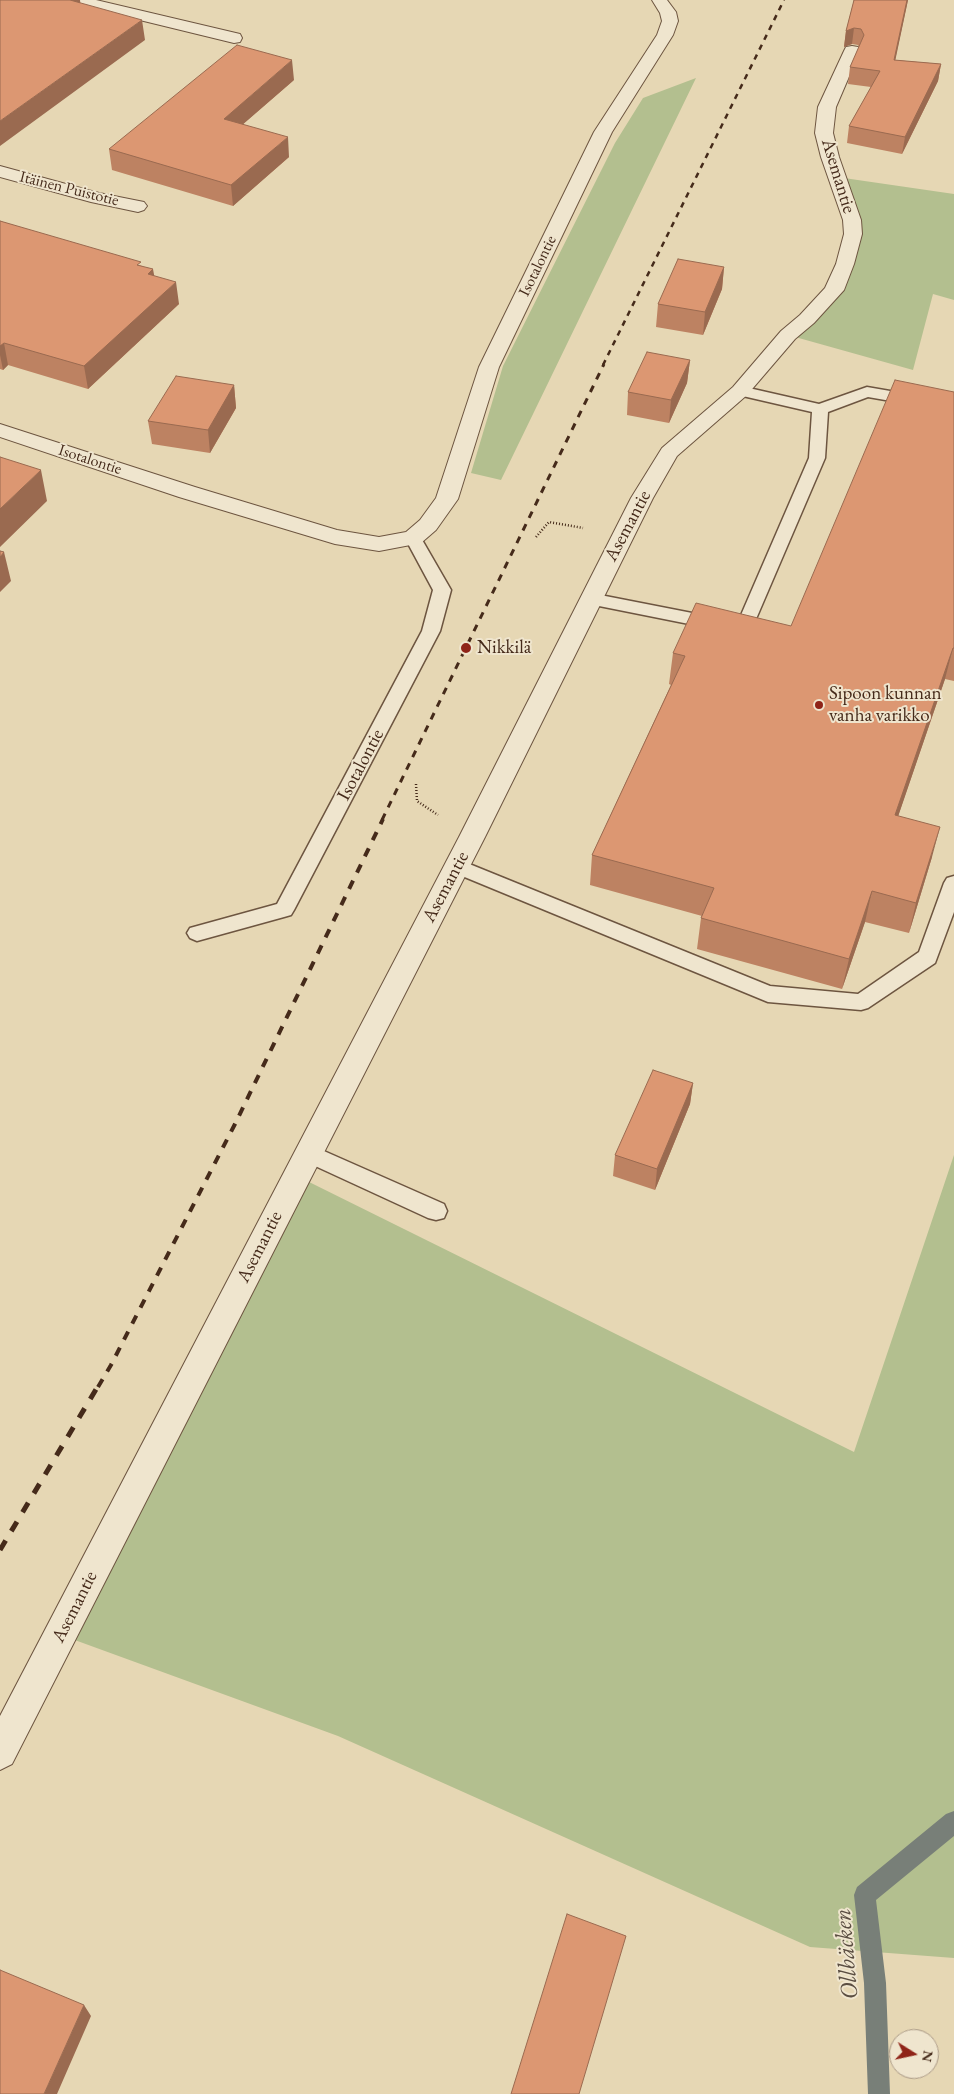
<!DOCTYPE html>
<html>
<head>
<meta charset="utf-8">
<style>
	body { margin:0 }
	#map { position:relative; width:954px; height:2094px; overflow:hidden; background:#e6d7b4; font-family:"EB Garamond",serif }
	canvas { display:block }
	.north { position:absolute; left:889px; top:2029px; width:50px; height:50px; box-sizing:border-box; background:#efe5ce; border:1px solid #ab9a86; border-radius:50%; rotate:100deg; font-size:14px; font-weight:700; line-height:20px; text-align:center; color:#452a1a }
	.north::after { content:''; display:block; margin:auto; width:18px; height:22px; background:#8f2418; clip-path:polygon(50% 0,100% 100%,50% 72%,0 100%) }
</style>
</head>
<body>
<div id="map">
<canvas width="954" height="2094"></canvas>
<div class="north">N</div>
</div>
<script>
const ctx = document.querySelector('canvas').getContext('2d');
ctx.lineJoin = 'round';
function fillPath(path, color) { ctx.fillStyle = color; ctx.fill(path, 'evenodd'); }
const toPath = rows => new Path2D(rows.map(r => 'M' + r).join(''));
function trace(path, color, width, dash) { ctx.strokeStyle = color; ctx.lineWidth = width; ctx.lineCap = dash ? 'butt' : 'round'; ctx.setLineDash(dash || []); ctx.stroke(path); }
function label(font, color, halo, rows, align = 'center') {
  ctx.font = font + ' "EB Garamond",serif'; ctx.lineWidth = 4; ctx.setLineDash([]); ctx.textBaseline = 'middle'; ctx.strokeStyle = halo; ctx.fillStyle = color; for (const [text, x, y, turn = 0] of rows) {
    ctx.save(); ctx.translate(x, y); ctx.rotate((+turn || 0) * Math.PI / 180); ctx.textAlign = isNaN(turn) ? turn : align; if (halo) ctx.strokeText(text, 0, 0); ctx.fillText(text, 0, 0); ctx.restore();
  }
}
fillPath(toPath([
	[696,78,501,480,471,473,503,366,615,143,643,98],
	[837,177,954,194,954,300,933,294,913,370,788,335,834,290,853,234],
	[954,1155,954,1958,810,1947,338,1736,61,1635,297,1176,854,1452]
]), '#b3bf8f');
fillPath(toPath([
	[954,1811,954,1836,876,1900,886,1983,890,2094,868,2094,864,1983,854,1895,857,1887,946,1814,954,1811]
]), '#787f78');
const service = toPath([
	[740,386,819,404,867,387,954,402,954,412,868,397,828,412,825,458,750,633,744,635,584,603,581,599,584,595,590,593,738,622,809,458,812,412,734,394,732,391,734,388,740,386],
	[413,533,419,534,421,538,451,590,440,631,294,910,291,915,284,917,197,941,190,938,187,933,190,928,277,904,422,631,433,590,405,538,407,534,413,533],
	[457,859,770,986,858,994,919,952,944,883,947,878,954,876,954,912,935,963,868,1008,861,1010,768,1002,450,871,447,866,450,861,457,859],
	[308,1144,444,1204,447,1211,444,1218,436,1220,428,1218,300,1159,297,1153,300,1147,308,1144]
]);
const minor = toPath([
	[68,0,96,0,240,34,242,38,240,42,234,43,70,3,68,0],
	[652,0,667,0,676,12,678,21,673,35,612,132,499,367,458,499,436,530,421,543,379,551,335,544,179,497,0,437,0,424,195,487,337,530,379,537,406,532,420,520,436,498,479,367,594,132,657,35,662,21,660,13,652,0],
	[852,46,858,47,860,51,836,107,833,133,839,157,861,220,862,234,854,264,844,290,814,323,795,339,747,395,677,456,653,498,485,837,12,1764,0,1770,0,1716,459,837,631,498,662,448,733,387,781,331,800,315,825,288,836,264,844,234,843,220,821,157,815,133,818,107,844,51,846,47,852,46],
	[0,166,99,193,144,202,147,206,144,210,138,212,91,202,0,177,0,166]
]);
trace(service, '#6d5540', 3);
trace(minor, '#6d5540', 2);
trace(toPath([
	[536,537,549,522,583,528],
	[416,784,417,801,438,815]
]), '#452a1a', 2.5, [1, 2]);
fillPath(service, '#efe5ce');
fillPath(minor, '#efe5ce');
trace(toPath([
	[603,365,784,0]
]), '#452a1a', 2.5, [5.5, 5.5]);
trace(toPath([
	[382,820,604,364]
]), '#452a1a', 3, [7, 7]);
trace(toPath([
	[98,1387,111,1365,235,1124,383,819]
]), '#452a1a', 4, [9, 9]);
trace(toPath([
	[0,1550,98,1386]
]), '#452a1a', 5, [11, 11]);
fillPath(toPath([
	[854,0,908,0,895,60,941,64,938,81,902,154,847,143,849,126,871,87,848,84,850,67,859,47,858,45,852,44,844,47,846,31],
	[294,80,243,124,289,157,233,206,112,170,109,149],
	[0,221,142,266,154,276,179,304,88,389,8,365,3,370,0,369],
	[724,267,722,289,703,335,656,327,658,304],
	[690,360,687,383,669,423,627,415,628,392],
	[234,385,236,408,210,453,152,444,148,421],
	[954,392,954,681,945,679,898,816,932,857,909,933,865,922,842,989,697,949,701,918,702,916,590,885,592,855,671,685,669,684,673,653,791,626],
	[693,1083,690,1104,655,1190,613,1176,615,1155]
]), '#bd8262');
fillPath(toPath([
	[62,0,80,0,81,8],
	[907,0,908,0,892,76,894,60],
	[142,20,145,40,0,146,0,121],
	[854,28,852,44,844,47,846,31],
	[292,60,294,80,226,139,224,119],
	[941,64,938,81,902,154,905,137],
	[288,137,289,157,233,206,231,185],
	[724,267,722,289,703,335,705,312],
	[153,269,157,291,148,274],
	[176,282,179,304,88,389,84,366],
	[4,343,8,365,3,370,0,355,0,346],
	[690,360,687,383,669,423,671,400],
	[234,385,236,408,210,453,208,430],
	[41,470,47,501,0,547,0,509],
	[4,552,11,581,0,592,0,557],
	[953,648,945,679,888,846,895,815],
	[940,827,932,857,909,933,916,903],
	[872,891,865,922,842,989,849,959],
	[693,1083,690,1104,655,1190,657,1169],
	[84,2005,91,2016,57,2094,44,2094]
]), '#9a6a50');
const building = toPath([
	[0,0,70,0,142,20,0,121,0,0],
	[854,0,907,0,894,60,941,64,905,137,849,126,880,71,850,67,864,35,861,29,854,28,846,31,854,0],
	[237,45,292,60,224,119,288,137,231,185,109,149,237,45],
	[0,221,141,262,137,265,153,269,148,274,176,282,84,366,4,343,0,346,0,221],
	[678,259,724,267,705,312,658,304,678,259],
	[647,352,690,360,671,400,628,392,647,352],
	[176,376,234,385,208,430,148,421,176,376],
	[895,380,954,392,954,648,953,648,895,815,940,827,916,903,872,891,849,959,701,918,714,888,592,855,685,656,673,653,696,603,791,626,895,380],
	[0,457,41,470,0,509,0,457],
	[0,551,4,552,0,557,0,551],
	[653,1070,693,1083,657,1169,615,1155,653,1070],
	[567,1914,626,1936,579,2094,511,2094,567,1914],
	[0,1970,84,2005,44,2094,0,2094,0,1970]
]);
fillPath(building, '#dc9772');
trace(building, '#9a6a50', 1);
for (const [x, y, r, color] of [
	[466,648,6,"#8f2418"],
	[819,705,5,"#8f2418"]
]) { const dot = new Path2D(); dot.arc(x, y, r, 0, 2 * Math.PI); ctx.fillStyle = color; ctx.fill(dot); trace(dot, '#efe5ce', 2); }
label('16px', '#452a1a', '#efe5ce', [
	["Itäinen Puistotie",69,189,14],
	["Isotalontie",538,266,-64],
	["Isotalontie",90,460,18]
]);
label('19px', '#452a1a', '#efe5ce', [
	["Asemantie",838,176,73],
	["Asemantie",628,526,-62],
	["Isotalontie",361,765,-62],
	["Asemantie",446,887,-62],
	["Asemantie",260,1247,-63],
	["Asemantie",75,1607,-63]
]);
label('19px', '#452a1a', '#efe5ce', [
	["Nikkilä",477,648],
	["Sipoon kunnan",829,694],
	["vanha varikko",829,716]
], 'left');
label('italic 24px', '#5a4d41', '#efe5ce', [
	["Ollbäcken",847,1954,-95]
]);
</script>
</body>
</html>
